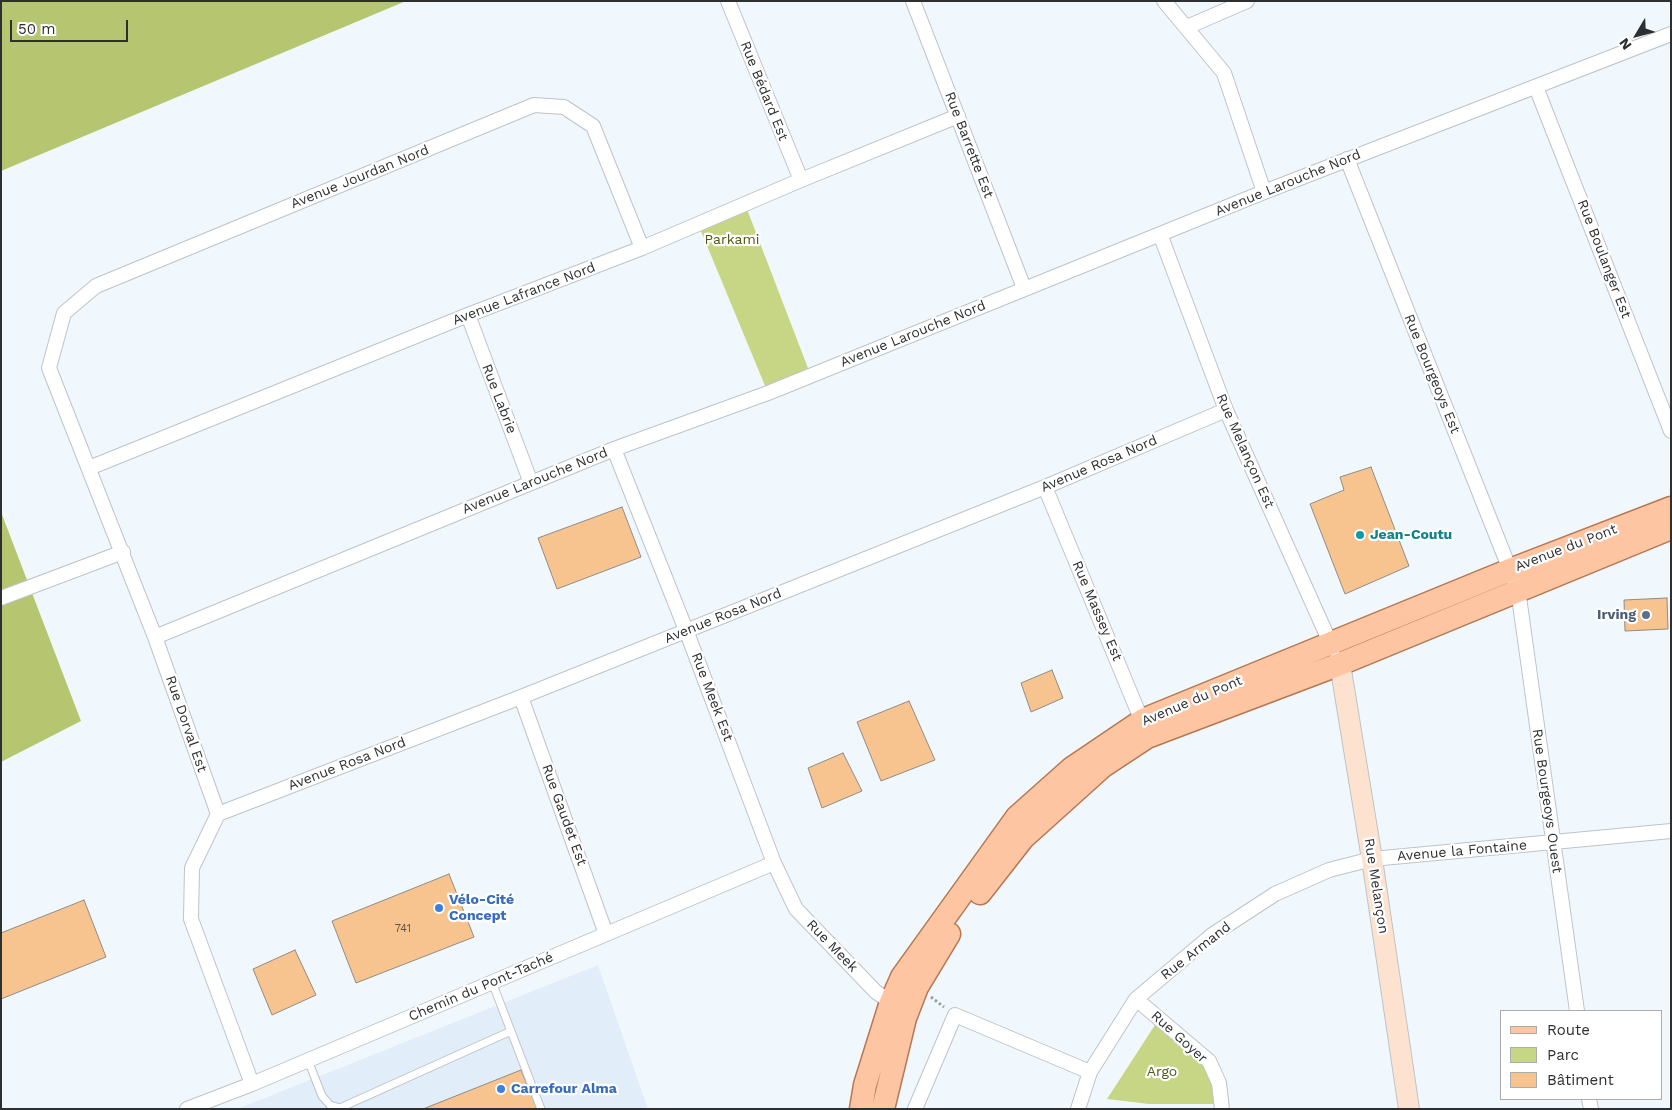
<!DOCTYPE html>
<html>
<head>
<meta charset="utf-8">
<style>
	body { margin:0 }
	#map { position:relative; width:1672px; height:1110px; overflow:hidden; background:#f1f8fd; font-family:"Work Sans",sans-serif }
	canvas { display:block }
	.frame { position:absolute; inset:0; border:2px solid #2d2f31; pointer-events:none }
	.legend { position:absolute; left:1500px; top:1010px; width:162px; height:90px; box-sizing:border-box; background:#fff; border:1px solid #abacad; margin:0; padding:6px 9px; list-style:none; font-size:15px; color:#2d2f31 }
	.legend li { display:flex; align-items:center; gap:10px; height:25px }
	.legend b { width:25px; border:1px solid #abacad }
	.north { position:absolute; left:1612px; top:10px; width:50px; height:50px; -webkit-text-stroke:4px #fff; paint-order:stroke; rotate:233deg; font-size:14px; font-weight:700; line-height:20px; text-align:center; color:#2d2f31 }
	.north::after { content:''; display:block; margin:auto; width:18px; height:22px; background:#2d2f31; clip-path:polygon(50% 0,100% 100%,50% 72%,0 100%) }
	.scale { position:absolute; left:10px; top:20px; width:118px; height:22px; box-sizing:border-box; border:2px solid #2d2f31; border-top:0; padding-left:6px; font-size:15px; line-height:18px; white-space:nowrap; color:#2d2f31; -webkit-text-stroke:4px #fff; paint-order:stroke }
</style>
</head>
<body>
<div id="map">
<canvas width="1672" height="1110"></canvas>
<div class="frame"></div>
<ul class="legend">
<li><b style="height:6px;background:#fec5a2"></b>Route</li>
<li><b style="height:14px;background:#c6d684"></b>Parc</li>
<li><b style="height:14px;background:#f7c38f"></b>Bâtiment</li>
</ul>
<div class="north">N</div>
<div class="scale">50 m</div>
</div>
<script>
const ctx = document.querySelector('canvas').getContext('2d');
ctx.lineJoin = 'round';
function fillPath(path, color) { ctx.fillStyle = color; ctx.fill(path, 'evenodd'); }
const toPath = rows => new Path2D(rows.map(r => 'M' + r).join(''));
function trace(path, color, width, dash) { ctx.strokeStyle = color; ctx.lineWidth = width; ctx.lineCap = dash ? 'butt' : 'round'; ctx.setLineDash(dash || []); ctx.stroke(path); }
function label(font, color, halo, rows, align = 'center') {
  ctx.font = font + ' "Work Sans",sans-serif'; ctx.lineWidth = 4.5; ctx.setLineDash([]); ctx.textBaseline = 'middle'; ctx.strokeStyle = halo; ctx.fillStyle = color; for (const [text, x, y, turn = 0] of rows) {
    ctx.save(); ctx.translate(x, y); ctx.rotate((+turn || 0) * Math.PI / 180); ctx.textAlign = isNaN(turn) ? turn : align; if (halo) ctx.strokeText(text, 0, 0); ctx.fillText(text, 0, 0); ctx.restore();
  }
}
fillPath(toPath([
	[598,965,648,1109,237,1109]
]), '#e1eef9');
fillPath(toPath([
	[745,204,811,376,768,393,698,224],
	[1155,1025,1210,1072,1216,1104,1149,1104,1107,1099]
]), '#c6d684');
fillPath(toPath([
	[1,1,406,1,1,171],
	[1,512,81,721,1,762]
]), '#b6c670');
const building = toPath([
	[1371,467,1409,566,1345,594,1310,504,1344,490,1340,477,1371,467],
	[622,507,641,557,557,589,538,538,622,507],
	[1667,598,1668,629,1625,631,1624,600,1667,598],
	[1052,670,1063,698,1031,712,1021,683,1052,670],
	[909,701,935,760,881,781,857,722,909,701],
	[843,753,862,791,822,808,808,768,843,753],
	[449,874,474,937,356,983,332,921,449,874],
	[84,900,106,957,1,999,1,933,84,900],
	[295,950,316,995,272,1015,253,969,295,950],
	[521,1070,537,1109,423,1109,521,1070]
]);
fillPath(building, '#f7c38f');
trace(building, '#908b85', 1);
const lane = toPath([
	[492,982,541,1109],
	[308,1060,322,1096,330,1105,340,1108,511,1031]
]);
const street = toPath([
	[728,1,801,180],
	[913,1,1024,288],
	[1164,1,1224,73,1264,192],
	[1187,27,1247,1],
	[1536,87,1671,431],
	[1347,159,1518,590,1577,1011],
	[1160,234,1226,410,1333,649],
	[468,315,531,483],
	[614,449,686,630,774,863,796,909,876,992,891,1002,895,1007],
	[89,468,468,315,642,248,801,180,958,116],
	[1045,487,1144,726],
	[1,598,123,552],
	[155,637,614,449,768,393,1264,192,1671,34],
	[521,697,606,934],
	[218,814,521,697,1045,487,1226,410],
	[1136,999,1209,1061,1219,1083,1222,1109],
	[252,1084,191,919,192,868,218,814,155,637,49,368,64,313,96,286,534,105,564,107,593,126,642,248],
	[1589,1099,1591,1109],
	[187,1109,252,1084,774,863],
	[915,1109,955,1015,1090,1072],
	[1078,1109,1090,1072,1136,999,1212,935,1275,894,1329,870,1372,859,1671,831]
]);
const secondary = toPath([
	[1340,664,1372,859,1409,1109]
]);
const primary = toPath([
	[980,893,1023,838,1103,766,1147,737,1340,664,1671,528],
	[861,1109,865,1085,891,1002,902,977,1017,817,1072,768,1143,720,1510,570,1671,508],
	[883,1109,905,1018,917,987,949,934]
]);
trace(lane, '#bdc4c9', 9);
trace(street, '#bdc4c9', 16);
trace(secondary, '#bdc4c9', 22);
trace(primary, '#b47852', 25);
trace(toPath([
	[931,997,944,1007]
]), '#999ea2', 3, [2.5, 2.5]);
trace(lane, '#fff', 7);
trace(street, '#fff', 14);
trace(secondary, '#fee2d0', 20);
trace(primary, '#fec5a2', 22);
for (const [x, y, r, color] of [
	[1360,535,5,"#0f9aa8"],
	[1646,615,5,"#5c6f8a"],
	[439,908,5,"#3f7fe0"],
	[501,1089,5,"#3f7fe0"]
]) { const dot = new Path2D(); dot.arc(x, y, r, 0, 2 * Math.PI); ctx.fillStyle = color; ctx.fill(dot); trace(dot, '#fff', 2); }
label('11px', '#605448', null, [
	["741",403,929]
]);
label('14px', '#2d2f31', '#fff', [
	["Rue Bédard Est",764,91,68],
	["Rue Barrette Est",969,145,69],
	["Avenue Jourdan Nord",360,177,-22],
	["Avenue Larouche Nord",1288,183,-22],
	["Rue Boulanger Est",1604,259,69],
	["Avenue Lafrance Nord",524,294,-21],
	["Avenue Larouche Nord",913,334,-22],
	["Rue Bourgeoys Est",1432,374,68],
	["Rue Labrie",499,399,69],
	["Rue Melançon Est",1245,451,66],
	["Avenue Rosa Nord",1099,464,-23],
	["Avenue Larouche Nord",535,481,-22],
	["Avenue du Pont",1566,548,-21],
	["Rue Massey Est",1097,611,67],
	["Avenue Rosa Nord",723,616,-22],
	["Rue Meek Est",712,697,69],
	["Avenue du Pont",1192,701,-23],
	["Rue Dorval Est",186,724,71],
	["Avenue Rosa Nord",347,764,-21],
	["Rue Bourgeoys Ouest",1547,801,82],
	["Rue Gaudet Est",564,815,70],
	["Avenue la Fontaine",1462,851,-5],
	["Rue Melançon",1376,886,81],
	["Rue Meek",832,946,46],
	["Rue Armand",1196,951,-38],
	["Chemin du Pont-Taché",481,987,-23],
	["Rue Goyer",1179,1037,42]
]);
label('14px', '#4e5719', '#fff', [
	["Parkami",732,240],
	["Argo",1162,1072]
]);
label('bold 14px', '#0d838f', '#fff', [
	["Jean-Coutu",1370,535]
], 'left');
label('bold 14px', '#4e5e75', '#fff', [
	["Irving",1636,615]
], 'right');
label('bold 14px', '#366cbe', '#fff', [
	["Vélo-Cité",449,900],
	["Concept",449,916],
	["Carrefour Alma",511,1089]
], 'left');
</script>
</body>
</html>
